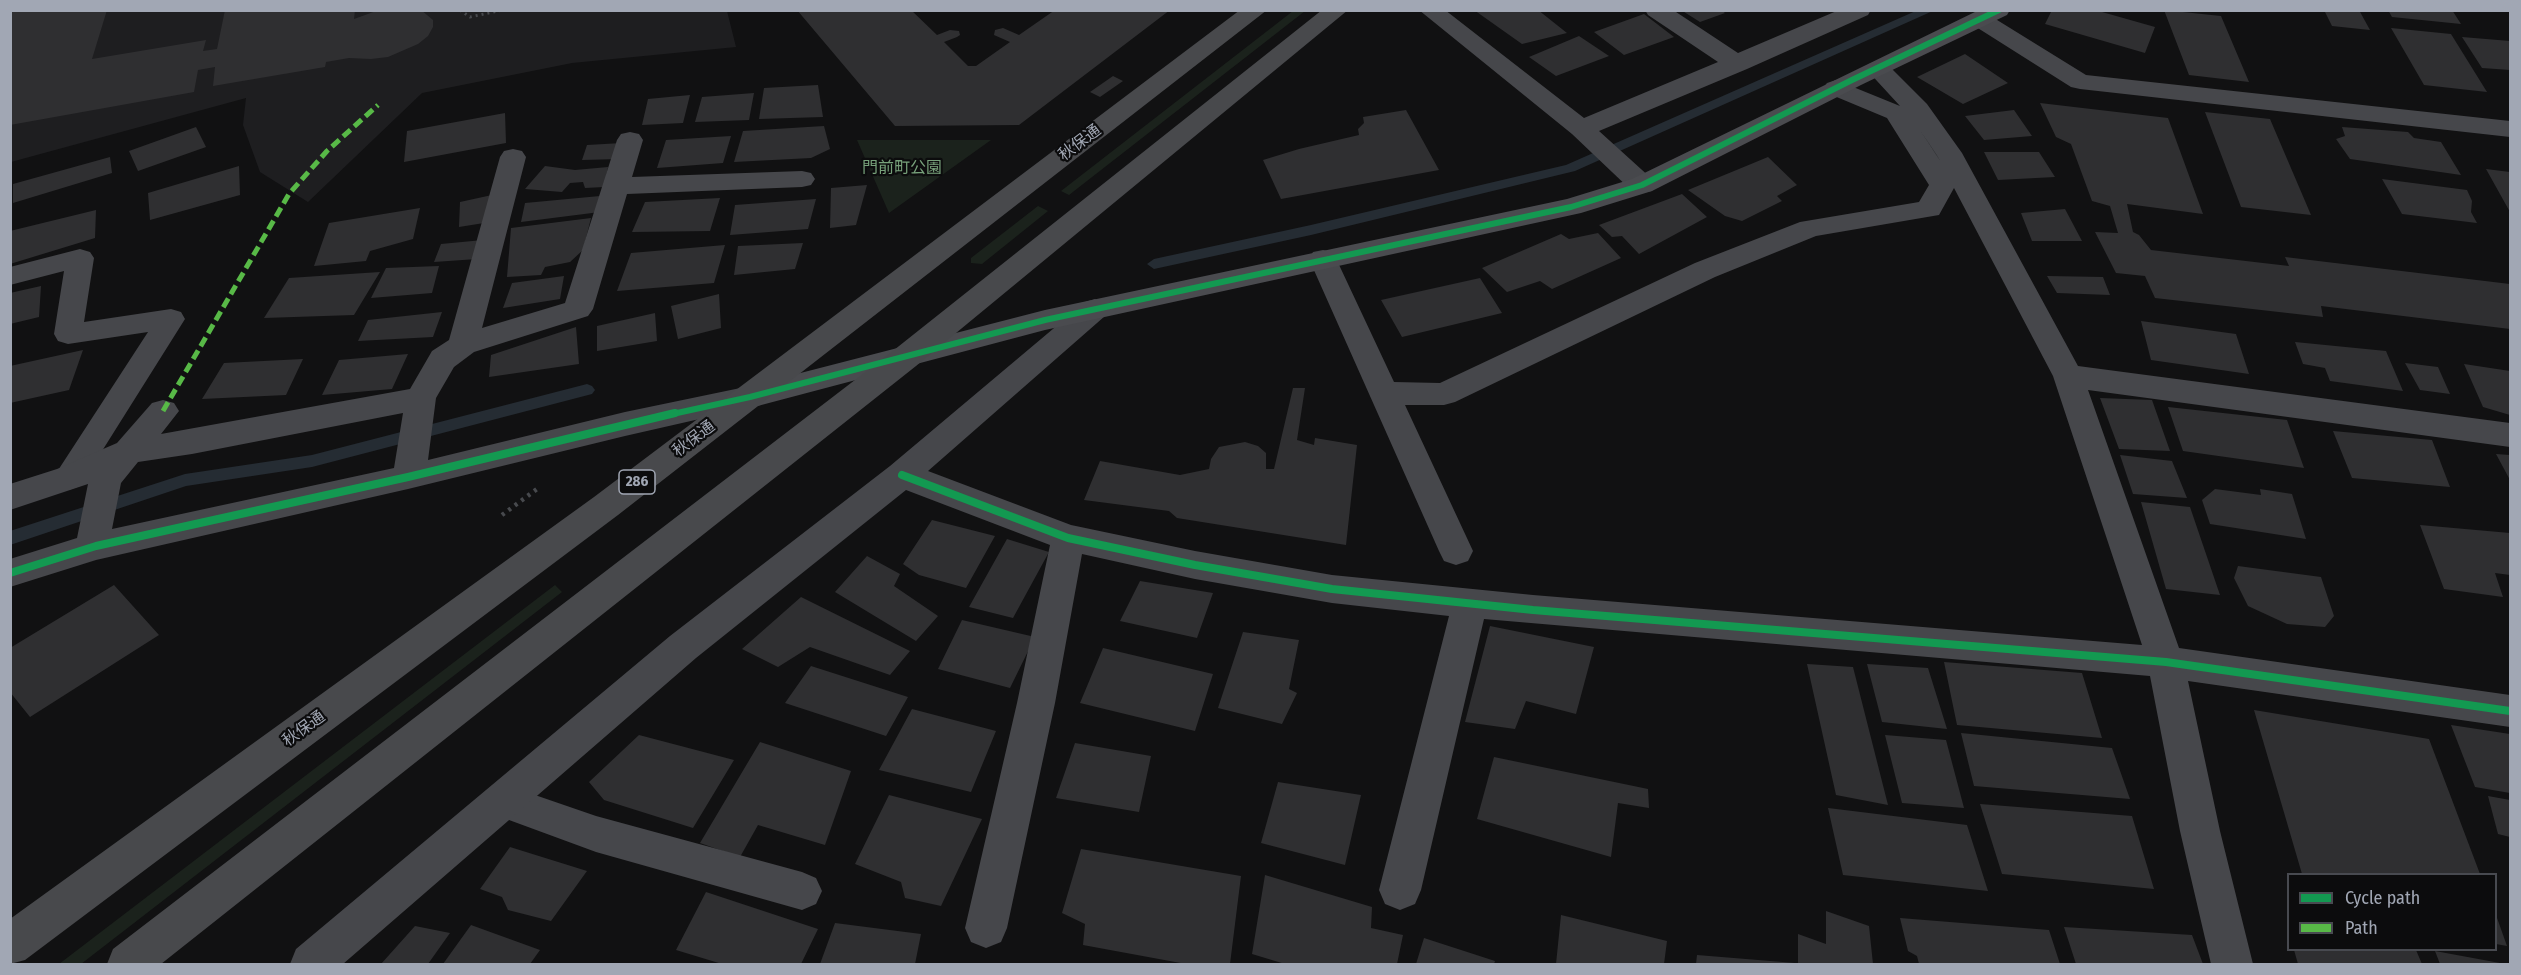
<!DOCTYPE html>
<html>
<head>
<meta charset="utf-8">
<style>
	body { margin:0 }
	#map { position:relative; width:2521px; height:975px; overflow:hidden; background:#111112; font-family:"Fira Sans Condensed",sans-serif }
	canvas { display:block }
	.frame { position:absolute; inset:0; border:12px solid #a1a7b4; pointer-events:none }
	.legend { position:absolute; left:2287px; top:873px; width:210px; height:78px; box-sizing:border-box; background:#0c0c0d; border:2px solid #484a50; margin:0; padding:8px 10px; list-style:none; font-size:18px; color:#a1a7b4 }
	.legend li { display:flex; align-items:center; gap:12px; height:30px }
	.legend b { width:30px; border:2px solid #484a50 }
</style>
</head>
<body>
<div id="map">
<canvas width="2521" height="975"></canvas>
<div class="frame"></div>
<ul class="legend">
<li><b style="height:8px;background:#139951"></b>Cycle path</li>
<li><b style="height:8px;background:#58b947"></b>Path</li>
</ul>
</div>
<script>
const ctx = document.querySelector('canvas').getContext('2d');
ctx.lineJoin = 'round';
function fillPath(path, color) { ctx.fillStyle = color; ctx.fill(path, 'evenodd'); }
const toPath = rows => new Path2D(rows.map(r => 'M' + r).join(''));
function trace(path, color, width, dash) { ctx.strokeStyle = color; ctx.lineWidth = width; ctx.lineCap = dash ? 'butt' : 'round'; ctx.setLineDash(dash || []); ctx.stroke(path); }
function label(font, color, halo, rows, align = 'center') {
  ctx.font = font + ' "Fira Sans Condensed","Noto Sans JP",sans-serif'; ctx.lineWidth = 4.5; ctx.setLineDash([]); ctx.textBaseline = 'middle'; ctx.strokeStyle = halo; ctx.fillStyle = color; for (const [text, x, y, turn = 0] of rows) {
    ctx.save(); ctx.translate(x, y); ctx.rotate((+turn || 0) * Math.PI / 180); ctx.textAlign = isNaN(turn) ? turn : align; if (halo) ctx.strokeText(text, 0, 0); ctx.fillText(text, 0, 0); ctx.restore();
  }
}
fillPath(toPath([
	[11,11,727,11,736,47,572,63,422,93,308,202,260,172,243,125,246,98,11,162]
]), '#1e1e20');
fillPath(toPath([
	[1293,11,1305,11,1069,195,1061,191],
	[857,140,991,140,889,213],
	[1038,206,1048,211,982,264,971,263,971,258],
	[555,585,562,592,81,964,59,964]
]), '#1b221c');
fillPath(toPath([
	[1918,10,1935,10,1575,171,1311,235,1154,269,1147,264,1154,259,1311,225,1566,165,1918,10],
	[587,384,592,386,595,390,592,394,312,467,186,486,10,545,10,531,185,474,312,455,587,384]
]), '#252c33');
fillPath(toPath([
	[10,10,107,10,92,59,206,40,203,51,217,49,225,10,355,10,354,19,379,10,421,10,433,20,433,27,428,36,418,44,388,57,371,59,349,58,326,62,325,67,213,86,215,67,198,70,194,92,10,125],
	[797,10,911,10,937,35,950,30,959,31,960,35,957,37,944,42,968,66,976,66,1010,42,994,35,995,30,1003,28,1019,35,1055,10,1170,10,1019,125,895,126],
	[1474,10,1538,10,1567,33,1522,44],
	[1681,10,1721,10,1725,13,1700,22],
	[2052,10,2095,10,2155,27,2145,53,2045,24],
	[2164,10,2221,16,2249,82,2189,75],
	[2324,10,2359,10,2370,30,2332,26],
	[2388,10,2452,10,2461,24,2392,17],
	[1644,14,1674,37,1624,55,1594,32],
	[2391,28,2451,34,2487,92,2424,85],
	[1579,36,1609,56,1556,76,1529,57],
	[2462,37,2510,41,2510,70,2482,68],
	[1965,54,2008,83,1963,104,1917,77],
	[1113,76,1123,81,1100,97,1090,92],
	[818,85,823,117,759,119,764,88],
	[754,93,749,120,695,122,702,97],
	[690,95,683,123,642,125,648,99],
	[2040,103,2168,118,2203,214,2127,204,2133,232,2139,235,2151,250,2289,266,2285,257,2510,284,2510,329,2321,306,2323,317,2155,298,2145,276,2116,273,2095,232,2118,233,2110,206,2092,201,2071,144,2056,137],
	[1406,110,1439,170,1281,199,1263,160,1299,149,1359,135,1358,129,1364,123,1363,117],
	[2014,110,2032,136,1984,140,1965,116],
	[2205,112,2270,119,2311,215,2241,207],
	[505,113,506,143,404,162,407,131],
	[824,126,830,149,811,158,734,162,743,131],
	[196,127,206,147,138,171,129,151],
	[2342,127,2408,132,2414,138,2441,142,2461,175,2350,159,2336,139,2345,136],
	[731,136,723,163,657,168,666,140],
	[622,143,619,159,582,160,587,145],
	[1984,152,2039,152,2055,177,1998,180],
	[110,157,112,173,13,203,13,184],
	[1768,157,1797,185,1777,196,1782,201,1742,221,1725,216,1688,190],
	[239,166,240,195,150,220,148,193],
	[545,166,575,170,608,167,604,187,585,188,583,182,570,183,562,192,525,189],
	[2486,169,2510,172,2510,212],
	[2382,179,2467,190,2472,201,2471,212,2477,223,2402,214],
	[867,185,856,225,830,228,831,188],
	[1682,194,1707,217,1639,254,1622,236,1612,237,1599,225],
	[492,195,484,223,459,227,460,202],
	[600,196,600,212,521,222,525,203],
	[720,198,710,231,632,232,645,202],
	[816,199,808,229,730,235,735,205],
	[420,208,413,239,370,251,366,261,314,266,329,223],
	[2065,209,2082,241,2032,241,2021,213],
	[96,210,95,238,10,264,10,231],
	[591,218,583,250,570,262,545,267,541,275,507,277,511,228],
	[1598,233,1621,258,1552,289,1540,281,1507,292,1482,268,1561,234,1569,239],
	[483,240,477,259,434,262,441,244],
	[803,243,795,269,734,275,738,246],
	[725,245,714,283,617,291,631,253],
	[439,266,432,293,371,298,386,268],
	[380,272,354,315,264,318,289,278],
	[564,276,560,299,503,308,512,283],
	[2047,276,2103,277,2110,295,2057,293],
	[1480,278,1502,313,1402,337,1381,300],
	[41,286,39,317,10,324,10,293],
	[719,294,721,328,678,339,671,306],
	[442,312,433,337,358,341,368,320],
	[655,313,657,341,597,351,597,326],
	[2141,321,2236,334,2249,374,2151,360],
	[576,327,579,364,489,377,491,355],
	[2295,342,2386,351,2403,391,2330,381,2325,368,2303,364],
	[83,350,69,390,10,403,10,366],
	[408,354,392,389,322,395,339,360],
	[303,359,286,395,202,399,224,363],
	[2405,363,2438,367,2450,394,2420,390],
	[2464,364,2510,371,2510,415,2483,407],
	[1293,388,1305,388,1297,440,1314,445,1315,438,1357,445,1346,545,1177,518,1169,511,1084,500,1100,461,1180,475,1209,469,1211,459,1219,447,1245,442,1258,446,1266,453,1266,469,1274,469],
	[2100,398,2152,400,2170,451,2119,449],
	[2168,407,2287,420,2304,468,2183,451],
	[2333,431,2432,440,2450,487,2352,478],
	[2496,454,2510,455,2510,480],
	[2120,455,2172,461,2187,498,2133,494],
	[2215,489,2261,495,2260,489,2292,494,2306,539,2210,524,2202,500],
	[2141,502,2190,507,2220,595,2166,589],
	[932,520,995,536,966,588,919,575,903,564],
	[2420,525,2510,533,2510,575,2495,573,2503,597,2444,589],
	[1007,539,1049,552,1013,618,969,607],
	[867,556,900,574,894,586,938,616,916,641,835,592],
	[2238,566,2321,577,2334,616,2325,627,2287,624,2248,606,2234,578],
	[1140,581,1213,593,1197,638,1120,621],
	[114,585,159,635,30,717,10,692,10,648],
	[801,597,910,651,890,675,810,647,778,667,742,649],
	[962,620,1035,637,1010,688,938,669],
	[1490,626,1594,647,1576,714,1526,701,1515,729,1465,722],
	[1243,632,1299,640,1289,689,1297,693,1282,724,1218,708],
	[1103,648,1213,674,1195,731,1080,703],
	[1944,662,2082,673,2102,738,1957,725],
	[1807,664,1853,667,1888,805,1836,795],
	[1867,664,1928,668,1947,729,1882,722],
	[811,666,908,697,886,736,785,703],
	[912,709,996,731,971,792,879,770],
	[2254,710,2429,739,2480,874,2302,874],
	[2451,725,2510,734,2510,793,2475,787],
	[1961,733,2112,748,2130,799,1974,786],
	[639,735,734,760,693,828,604,800,589,782],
	[1885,735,1946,740,1964,808,1902,803],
	[760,742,851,771,825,845,758,825,740,857,700,843],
	[1075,743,1151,756,1139,812,1056,798],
	[1494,757,1648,789,1649,808,1618,803,1611,857,1477,819],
	[1278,782,1361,795,1345,865,1261,843],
	[889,795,982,819,941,906,905,898,901,882,855,864],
	[2488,796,2510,800,2510,837,2498,834],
	[1980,804,2132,816,2154,889,2002,874],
	[1828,808,1967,825,1988,891,1843,875],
	[510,847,587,871,551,921,508,910,502,897,480,889],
	[1081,849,1241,876,1230,964,1186,964,1083,945,1085,924,1062,913],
	[1265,875,1372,907,1371,928,1403,935,1397,964,1285,964,1252,954],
	[706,892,818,929,801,964,722,964,676,950],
	[1826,911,1869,926,1873,964,1798,964,1798,934,1826,944],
	[1561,915,1667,941,1664,964,1556,964],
	[2496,915,2507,946,2496,944],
	[1900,918,2049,930,2060,964,1919,964,1917,956,1908,951],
	[835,923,921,934,915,964,820,964],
	[471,925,540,950,530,964,443,964],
	[415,926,450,933,428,964,381,964],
	[2064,927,2192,935,2203,964,2076,964],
	[1424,938,1495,961,1494,964,1416,964],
	[2294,950,2416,950,2422,964,2298,964],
	[2435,951,2500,963,2500,964,2440,964],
	[1697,955,1795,963,1795,964,1696,964]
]), '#2f2f31');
trace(toPath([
	[460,10,470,17,503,10]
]), '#47494d', 3, [2, 4]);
trace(toPath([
	[502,515,537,489]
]), '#47494d', 4.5, [3, 5]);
fillPath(toPath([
	[80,249,90,252,94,258,84,322,171,309,181,312,185,319,80,486,69,490,58,486,53,478,148,332,68,344,58,341,54,334,64,271,10,285,10,267,80,249],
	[503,784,596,816,802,872,816,878,822,891,816,904,802,910,596,852,490,813,484,801,490,789,503,784]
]), '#46474b');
fillPath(toPath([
	[1419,10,1445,10,1584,118,1718,62,1648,15,1645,10,1673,10,1738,53,1839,10,1871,10,1868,15,1747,69,1599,131,1652,179,1655,185,1652,191,1642,193,1632,191,1572,134,1419,10],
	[1981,13,1989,15,2086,75,2510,121,2510,137,2080,89,2071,87,1973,25,1969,20,1973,15,1981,13],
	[1878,62,1887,64,1927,104,1962,153,2078,366,2510,423,2510,447,2088,390,2179,648,2510,695,2510,727,2188,681,2220,831,2253,964,2211,964,2180,831,2150,676,1484,619,1421,890,1415,904,1400,910,1385,904,1379,890,1449,616,1332,603,1195,579,1082,554,1055,703,1007,928,1001,942,986,948,971,942,965,928,1017,703,1050,545,906,490,696,658,343,964,290,964,296,949,670,636,890,466,1085,302,1095,299,1105,302,1110,309,1105,316,928,471,1071,525,1195,551,1332,575,1533,595,2142,645,2053,376,1954,188,1939,215,1816,236,1715,277,1455,402,1444,405,1405,405,1473,551,1468,561,1456,565,1444,561,1439,551,1309,259,1313,252,1323,250,1333,252,1394,382,1440,383,1695,263,1800,222,1919,202,1929,185,1887,118,1827,93,1823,88,1827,83,1836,80,1900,106,1866,69,1869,64,1878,62],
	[1920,130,1936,154,1941,162,1920,130],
	[630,132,639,134,643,140,632,177,802,171,811,173,815,179,811,185,802,187,627,194,593,309,588,316,474,352,454,367,436,398,428,460,625,412,750,386,761,389,766,397,761,405,625,436,408,489,96,560,10,587,10,559,77,538,88,484,10,510,10,484,57,469,117,443,152,403,163,400,174,403,179,411,161,434,410,389,432,351,449,340,500,157,504,151,513,149,522,151,526,157,482,328,565,303,617,140,621,134,630,132],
	[403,413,394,468,112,529,121,483,138,462,192,454,403,413]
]), '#46474b');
fillPath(toPath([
	[1979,10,2010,10,2007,15,1861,85,1652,191,1581,213,1045,330,750,408,739,405,734,397,739,389,750,386,1045,310,1567,199,1632,179,1979,10]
]), '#4a4b4f');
fillPath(toPath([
	[1240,10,1267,10,618,515,25,960,10,964,10,919,594,497,1240,10],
	[1322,10,1348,10,916,366,161,964,107,964,113,949,894,350,1322,10]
]), '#48494c');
trace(toPath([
	[163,411,289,194,327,151,378,105]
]), '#58b947', 5, [10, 5]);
trace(toPath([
	[668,415,750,397,1045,320,1571,207,1642,185,1852,80,1999,10]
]), '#139951', 6);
trace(toPath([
	[902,475,1068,538,1195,565,1332,589,1533,610,2166,662,2510,711],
	[10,573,96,546,408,477,675,413]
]), '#139951', 8);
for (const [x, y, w] of [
	[637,482,36]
]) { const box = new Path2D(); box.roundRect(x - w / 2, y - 12, w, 24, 4.5); ctx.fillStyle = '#0c0c0d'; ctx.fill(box); trace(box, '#a1a7b4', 1.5); }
label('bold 15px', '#a1a7b4', null, [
	["286",637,482]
]);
label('16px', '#a1a7b4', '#0c0c0d', [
	["秋保通",1080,143,-37],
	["秋保通",694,439,-37],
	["秋保通",304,729,-36]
]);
label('16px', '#77a07a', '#0c0c0d', [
	["門前町公園",902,169]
]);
</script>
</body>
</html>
